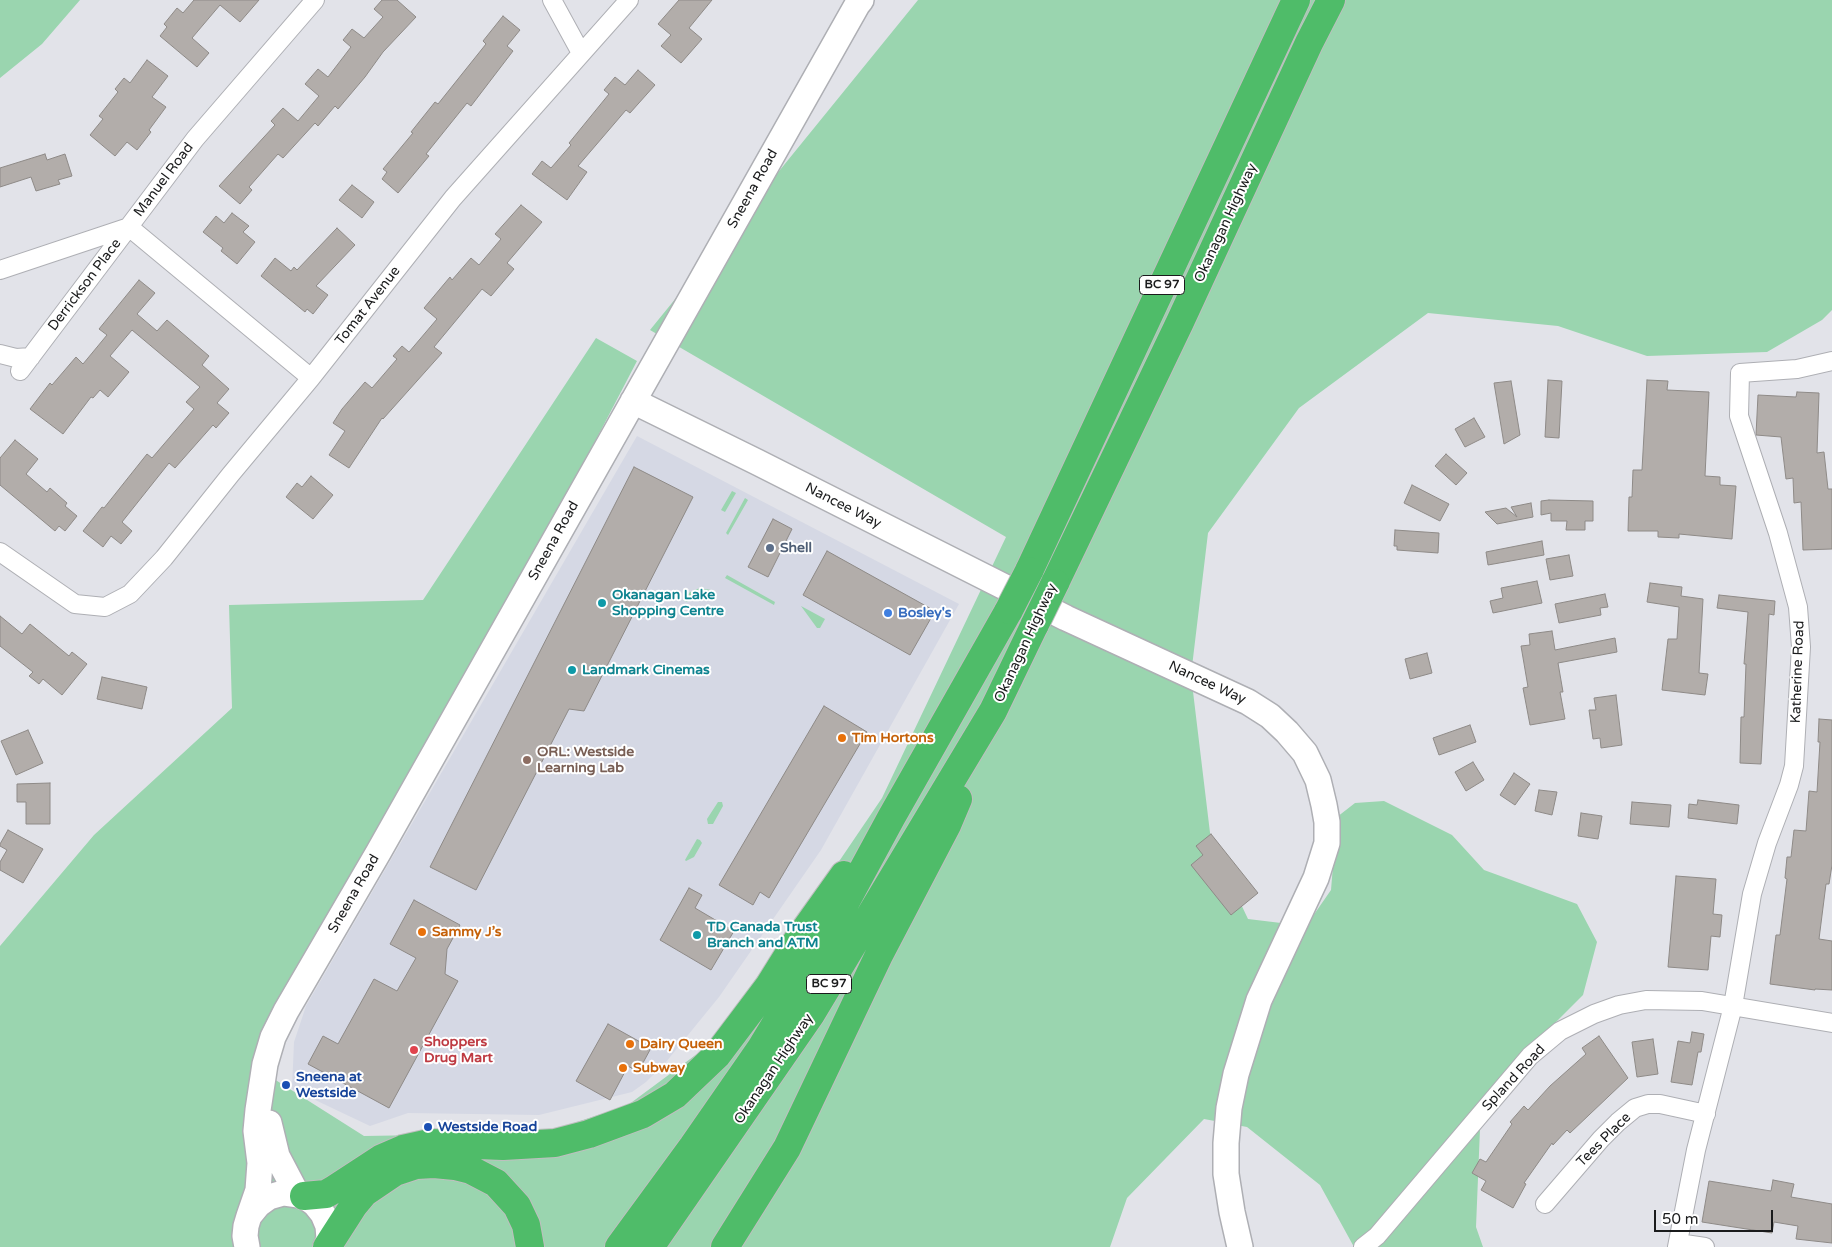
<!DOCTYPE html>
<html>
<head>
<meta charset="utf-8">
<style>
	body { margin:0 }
	#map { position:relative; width:1832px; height:1247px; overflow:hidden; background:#e2e3e9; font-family:"Varela Round",sans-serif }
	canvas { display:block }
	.scale { position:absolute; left:1654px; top:1210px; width:119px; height:22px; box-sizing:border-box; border:2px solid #1a1b1c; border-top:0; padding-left:6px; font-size:15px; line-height:18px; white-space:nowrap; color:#1a1b1c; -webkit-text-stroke:4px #fff; paint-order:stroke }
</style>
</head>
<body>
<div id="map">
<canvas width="1832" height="1247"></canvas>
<div class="scale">50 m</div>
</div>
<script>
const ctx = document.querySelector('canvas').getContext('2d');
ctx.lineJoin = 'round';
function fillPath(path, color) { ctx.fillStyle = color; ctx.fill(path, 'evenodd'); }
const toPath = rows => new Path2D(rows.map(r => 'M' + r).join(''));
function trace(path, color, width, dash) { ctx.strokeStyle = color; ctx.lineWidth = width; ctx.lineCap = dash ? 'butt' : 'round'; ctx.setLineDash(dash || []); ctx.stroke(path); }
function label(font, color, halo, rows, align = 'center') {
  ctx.font = font + ' "Varela Round",sans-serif'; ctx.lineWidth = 4; ctx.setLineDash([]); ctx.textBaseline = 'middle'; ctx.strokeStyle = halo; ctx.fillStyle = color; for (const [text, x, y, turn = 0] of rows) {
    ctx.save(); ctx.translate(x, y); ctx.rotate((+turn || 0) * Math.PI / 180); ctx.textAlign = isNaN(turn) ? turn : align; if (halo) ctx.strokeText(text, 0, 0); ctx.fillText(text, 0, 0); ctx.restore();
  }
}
fillPath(toPath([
	[637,436,959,604,821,850,719,997,666,1062,646,1082,632,1092,539,1115,408,1113,370,1126,292,1089,294,1042,306,1006]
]), '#d5d8e4');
fillPath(toPath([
	[0,0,80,0,42,44,0,78],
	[918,0,1832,0,1832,310,1822,320,1767,352,1647,356,1558,326,1428,313,1299,408,1208,533,1191,675,1211,841,1248,919,1306,926,1331,890,1337,817,1355,803,1384,801,1452,835,1484,870,1577,904,1597,942,1583,995,1510,1068,1480,1129,1476,1227,1483,1247,1354,1247,1320,1185,1247,1127,1204,1119,1127,1198,1110,1247,0,1247,0,946,94,835,232,708,229,605,423,600,596,338,637,361,284,1038,274,1079,364,1136,544,1133,628,1105,705,1048,802,916,882,798,1006,537,650,330],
	[732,491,736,493,725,512,721,510],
	[745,498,748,500,728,535,726,533],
	[727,575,775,602,774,605,725,578],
	[700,588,711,590,706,599,693,592,687,602,683,600,690,592],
	[801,606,825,619,820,628,817,628],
	[718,802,722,802,723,806,713,824,708,824,707,819],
	[697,839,700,840,702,843,694,857,686,861,685,860]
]), '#9ad5af');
const building = toPath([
	[194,0,259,0,240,22,220,5,192,38,209,53,197,67,160,36,167,27,164,24,177,8,183,13,194,0],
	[382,0,397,0,416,17,383,52,365,77,338,109,335,106,318,126,315,123,283,158,278,154,249,187,252,190,240,204,219,186,275,125,271,121,283,108,298,121,319,96,305,84,318,69,328,77,351,47,343,40,352,29,364,38,383,17,374,9,382,0],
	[679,0,712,0,689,28,702,39,681,63,661,46,671,35,658,24,679,0],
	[503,16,520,30,507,46,513,51,471,106,467,103,426,154,429,156,398,193,382,179,387,172,383,169,413,133,411,132,435,102,438,104,486,44,483,41,503,16],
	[147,60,168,76,152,97,166,107,149,130,151,132,137,150,127,142,115,156,90,135,103,119,99,116,118,92,115,89,124,78,130,83,147,60],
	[638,70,655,85,630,113,626,110,578,166,587,172,567,200,532,174,542,161,551,168,571,145,569,143,609,94,604,90,615,77,625,85,638,70],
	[45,154,47,160,65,154,72,176,58,180,60,184,36,191,31,177,0,187,0,168,45,154],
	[352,185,374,202,362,218,339,200,352,185],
	[521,205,542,222,507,263,514,269,491,296,482,289,434,347,442,353,383,419,382,418,349,468,329,455,345,431,333,423,342,409,365,382,372,388,397,359,393,356,402,346,409,352,437,319,424,308,450,277,452,280,471,258,479,265,501,239,495,234,521,205],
	[232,213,249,226,243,232,255,242,237,264,221,251,223,248,203,232,216,216,224,223,232,213],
	[337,228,355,245,316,286,328,295,313,314,307,309,305,312,261,276,275,258,291,271,294,267,297,270,337,228],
	[139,280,155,293,137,314,157,331,167,320,209,356,202,365,229,389,217,403,229,413,216,428,213,425,175,468,169,463,122,522,132,531,121,544,111,536,103,547,83,531,102,507,104,508,147,454,152,458,194,409,186,402,200,387,132,330,110,356,129,372,108,397,100,390,93,398,91,397,63,434,30,409,50,383,52,385,76,357,83,364,107,335,99,329,139,280],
	[1548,380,1562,381,1559,438,1545,437,1548,380],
	[1647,380,1668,381,1667,390,1709,392,1705,476,1720,477,1720,485,1736,486,1732,539,1679,534,1679,538,1658,537,1658,531,1628,531,1629,497,1632,497,1633,470,1642,470,1647,380],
	[1511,381,1520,435,1504,444,1494,383,1511,381],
	[1797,392,1819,393,1817,453,1824,452,1828,489,1832,489,1832,549,1803,550,1801,502,1794,503,1793,478,1786,479,1781,437,1756,435,1758,395,1796,397,1797,392],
	[1474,418,1485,437,1465,447,1455,429,1474,418],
	[15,440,38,459,26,474,47,492,50,488,67,503,65,506,77,516,65,531,59,526,55,531,0,485,0,458,15,440],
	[1446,454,1467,473,1456,485,1435,466,1446,454],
	[634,467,693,497,584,711,569,709,476,890,430,867,634,467],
	[311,476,333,495,313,519,286,497,297,483,302,487,311,476],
	[1412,485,1449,504,1440,521,1404,503,1412,485],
	[1549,500,1593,501,1593,521,1585,521,1585,530,1566,530,1567,521,1551,521,1551,513,1541,515,1541,501,1549,500],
	[1531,503,1533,517,1497,524,1485,512,1506,508,1517,517,1511,507,1531,503],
	[773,519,792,529,768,577,748,567,773,519],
	[1395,530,1439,533,1438,553,1397,550,1397,546,1394,546,1395,530],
	[1542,541,1544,555,1488,565,1486,552,1542,541],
	[827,551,935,611,910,655,803,595,827,551],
	[1569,555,1573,576,1550,580,1546,559,1569,555],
	[1537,581,1542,603,1493,613,1490,601,1503,598,1501,588,1537,581],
	[1650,583,1682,587,1681,596,1703,599,1699,673,1708,674,1705,695,1662,690,1668,639,1677,639,1679,607,1647,602,1650,583],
	[1605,594,1608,607,1600,608,1601,615,1559,623,1555,604,1605,594],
	[1719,595,1775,601,1774,615,1769,614,1761,764,1740,763,1741,717,1744,717,1746,664,1744,664,1748,612,1717,608,1719,595],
	[0,616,22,634,30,624,69,656,72,652,87,664,62,695,43,679,39,684,29,676,33,672,0,646,0,616],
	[1552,631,1555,650,1615,638,1617,652,1558,663,1563,692,1560,692,1565,719,1530,725,1523,688,1528,687,1521,646,1530,645,1529,634,1552,631],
	[1427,653,1432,673,1410,679,1405,659,1427,653],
	[102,677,147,687,142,709,97,699,102,677],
	[1616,695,1622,745,1601,748,1600,738,1593,739,1589,710,1596,710,1594,698,1616,695],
	[824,706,867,732,769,898,760,892,753,905,719,885,824,706],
	[1819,719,1832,720,1832,865,1829,884,1826,884,1819,939,1832,941,1832,990,1815,989,1815,990,1770,984,1776,935,1780,935,1787,879,1785,878,1787,857,1791,857,1794,830,1806,831,1809,791,1817,792,1820,742,1818,742,1819,719],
	[1470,725,1476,742,1439,755,1433,738,1470,725],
	[28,730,43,763,16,775,1,741,28,730],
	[1473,762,1484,780,1466,791,1455,772,1473,762],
	[1514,773,1530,784,1515,805,1500,795,1514,773],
	[50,783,50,824,26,824,26,802,17,802,17,784,50,783],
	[1539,790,1557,792,1552,815,1535,811,1539,790],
	[1698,800,1739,805,1737,824,1688,818,1689,804,1697,805,1698,800],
	[1632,802,1671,805,1669,827,1630,824,1632,802],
	[1581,813,1602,816,1598,839,1578,836,1581,813],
	[8,830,43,849,23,883,0,870,0,862,7,850,0,846,0,844,8,830],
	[1211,834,1258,893,1231,915,1191,865,1203,855,1196,846,1211,834],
	[1676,876,1716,879,1713,914,1722,915,1720,937,1711,936,1708,970,1668,967,1676,876],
	[689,888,702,895,695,908,734,931,711,970,660,940,689,888],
	[414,900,460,925,447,949,445,974,458,981,389,1108,308,1064,323,1036,338,1044,374,979,397,991,416,958,390,944,414,900],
	[608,1024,651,1048,638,1072,628,1066,610,1100,576,1081,608,1024],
	[1692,1032,1704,1034,1701,1052,1698,1052,1692,1085,1671,1082,1678,1041,1690,1043,1692,1032],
	[1599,1036,1628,1078,1570,1133,1567,1130,1553,1145,1552,1143,1524,1183,1526,1184,1513,1208,1481,1190,1486,1181,1472,1173,1480,1159,1486,1162,1512,1124,1510,1122,1524,1106,1528,1110,1550,1086,1586,1054,1582,1048,1599,1036],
	[1653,1039,1658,1074,1637,1077,1632,1042,1653,1039],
	[1773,1180,1794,1184,1791,1197,1832,1204,1832,1243,1796,1239,1798,1226,1774,1222,1772,1233,1702,1222,1709,1181,1771,1191,1773,1180]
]);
fillPath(building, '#b2adaa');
trace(building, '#8e8a87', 1);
const street = toPath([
	[552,0,581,53],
	[129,227,311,378],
	[0,270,129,227],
	[0,354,16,358,31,357],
	[20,371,195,139,315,0],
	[0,552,75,604,105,607,130,594,164,558,231,474,311,378,453,198,629,0],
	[1545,1204,1601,1139,1618,1122,1635,1108,1648,1104,1660,1104,1706,1114],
	[1678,1243,1705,1247],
	[1363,1247,1377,1236,1530,1056,1560,1031,1594,1014,1619,1005,1646,1000,1702,1001,1832,1023],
	[1677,1247,1696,1150,1733,1006,1752,894,1767,843,1789,785,1794,766,1801,647,1798,607,1778,533,1739,416,1740,373,1797,369,1832,361]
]);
const secondary = toPath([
	[633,401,757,462,1066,618,1248,702,1270,716,1287,732,1305,753,1318,780,1324,805,1327,822,1327,843,1316,878,1259,1000,1236,1074,1229,1108,1226,1143,1226,1174,1232,1212,1240,1247],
	[269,1123,277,1156,297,1194],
	[249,1216,258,1190,260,1163,256,1131,258,1110,265,1064,273,1037,286,1011,378,853,857,5,861,0],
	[247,1247,245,1236,246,1226,249,1216,258,1205,269,1197,283,1193,304,1196,315,1204,323,1214,328,1226,329,1239,326,1247]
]);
const highway = toPath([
	[1029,571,1296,0],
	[1055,583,1180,322,1309,43,1331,0],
	[304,1196,326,1194,333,1190,382,1158,403,1149,430,1143,503,1146,555,1143,589,1134,643,1114,675,1095,717,1055,769,986,797,941,844,875],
	[327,1247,354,1205,364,1193,395,1172,416,1165,434,1164,455,1166,471,1170,496,1183,517,1206,526,1225,530,1247],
	[619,1247,693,1146,761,1048,813,962,891,818,1009,610],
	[650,1247,811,1014,993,711,1035,624],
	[725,1247,787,1148,879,955,947,825,958,799]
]);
trace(street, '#aeafb4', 20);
trace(secondary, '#aeafb4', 28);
trace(highway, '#bfbfbf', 30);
trace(street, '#fff', 18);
trace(secondary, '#fff', 25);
trace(highway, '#4fbc69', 28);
const highwayBridge = toPath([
	[1009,610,1029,571],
	[1035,624,1055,583]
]);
trace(highwayBridge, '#bfbfbf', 30, []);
trace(highwayBridge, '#4fbc69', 28);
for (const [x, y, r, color] of [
	[770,548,5,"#5c6f8a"],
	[602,603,5,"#0f9aa8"],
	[888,613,5,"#3f7fe0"],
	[572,670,5,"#0f9aa8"],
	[842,738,5,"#e8710a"],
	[527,760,5,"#8d6e63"],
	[422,932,5,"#e8710a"],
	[697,935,5,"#0f9aa8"],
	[630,1044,5,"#e8710a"],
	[414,1050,5,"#e0444e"],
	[623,1068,5,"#e8710a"],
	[286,1085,5,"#1a4fb4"],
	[428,1127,5,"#1a4fb4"]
]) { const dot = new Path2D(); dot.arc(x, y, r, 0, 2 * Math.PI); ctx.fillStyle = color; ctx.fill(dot); trace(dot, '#fff', 2); }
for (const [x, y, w] of [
	[1162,285,45],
	[829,984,45]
]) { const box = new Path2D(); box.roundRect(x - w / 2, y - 9.5, w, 19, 4); ctx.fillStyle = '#fff'; ctx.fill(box); trace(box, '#1a1b1c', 1); }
label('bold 12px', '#1a1b1c', null, [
	["BC 97",1162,285],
	["BC 97",829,984]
]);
label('14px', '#1a1b1c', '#fff', [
	["Manuel Road",164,180,-53],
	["Sneena Road",753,189,-61],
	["Okanagan Highway",1226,223,-65],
	["Derrickson Place",85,285,-53],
	["Tomat Avenue",368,306,-52],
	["Nancee Way",843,506,27],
	["Sneena Road",554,541,-61],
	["Okanagan Highway",1026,643,-65],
	["Katherine Road",1798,672,-88],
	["Nancee Way",1207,683,25],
	["Sneena Road",354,894,-60],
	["Okanagan Highway",774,1069,-56],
	["Spland Road",1514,1078,-47],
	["Tees Place",1604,1140,-45]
]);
label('bold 14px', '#4e5e75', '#fff', [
	["Shell",780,548]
], 'left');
label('bold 14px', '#0d838f', '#fff', [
	["Okanagan Lake",612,595],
	["Shopping Centre",612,611],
	["Landmark Cinemas",582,670],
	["TD Canada Trust",707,927],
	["Branch and ATM",707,943]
], 'left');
label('bold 14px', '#366cbe', '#fff', [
	["Bosley's",898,613]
], 'left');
label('bold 14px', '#c56008', '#fff', [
	["Tim Hortons",852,738],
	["Sammy J’s",432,932],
	["Dairy Queen",640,1044],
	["Subway",633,1068]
], 'left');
label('bold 14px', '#785e54', '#fff', [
	["ORL: Westside",537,752],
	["Learning Lab",537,768]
], 'left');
label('bold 14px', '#be3a42', '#fff', [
	["Shoppers",424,1042],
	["Drug Mart",424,1058]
], 'left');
label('bold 14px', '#164399', '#fff', [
	["Sneena at",296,1077],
	["Westside",296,1093],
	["Westside Road",438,1127]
], 'left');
</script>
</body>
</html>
